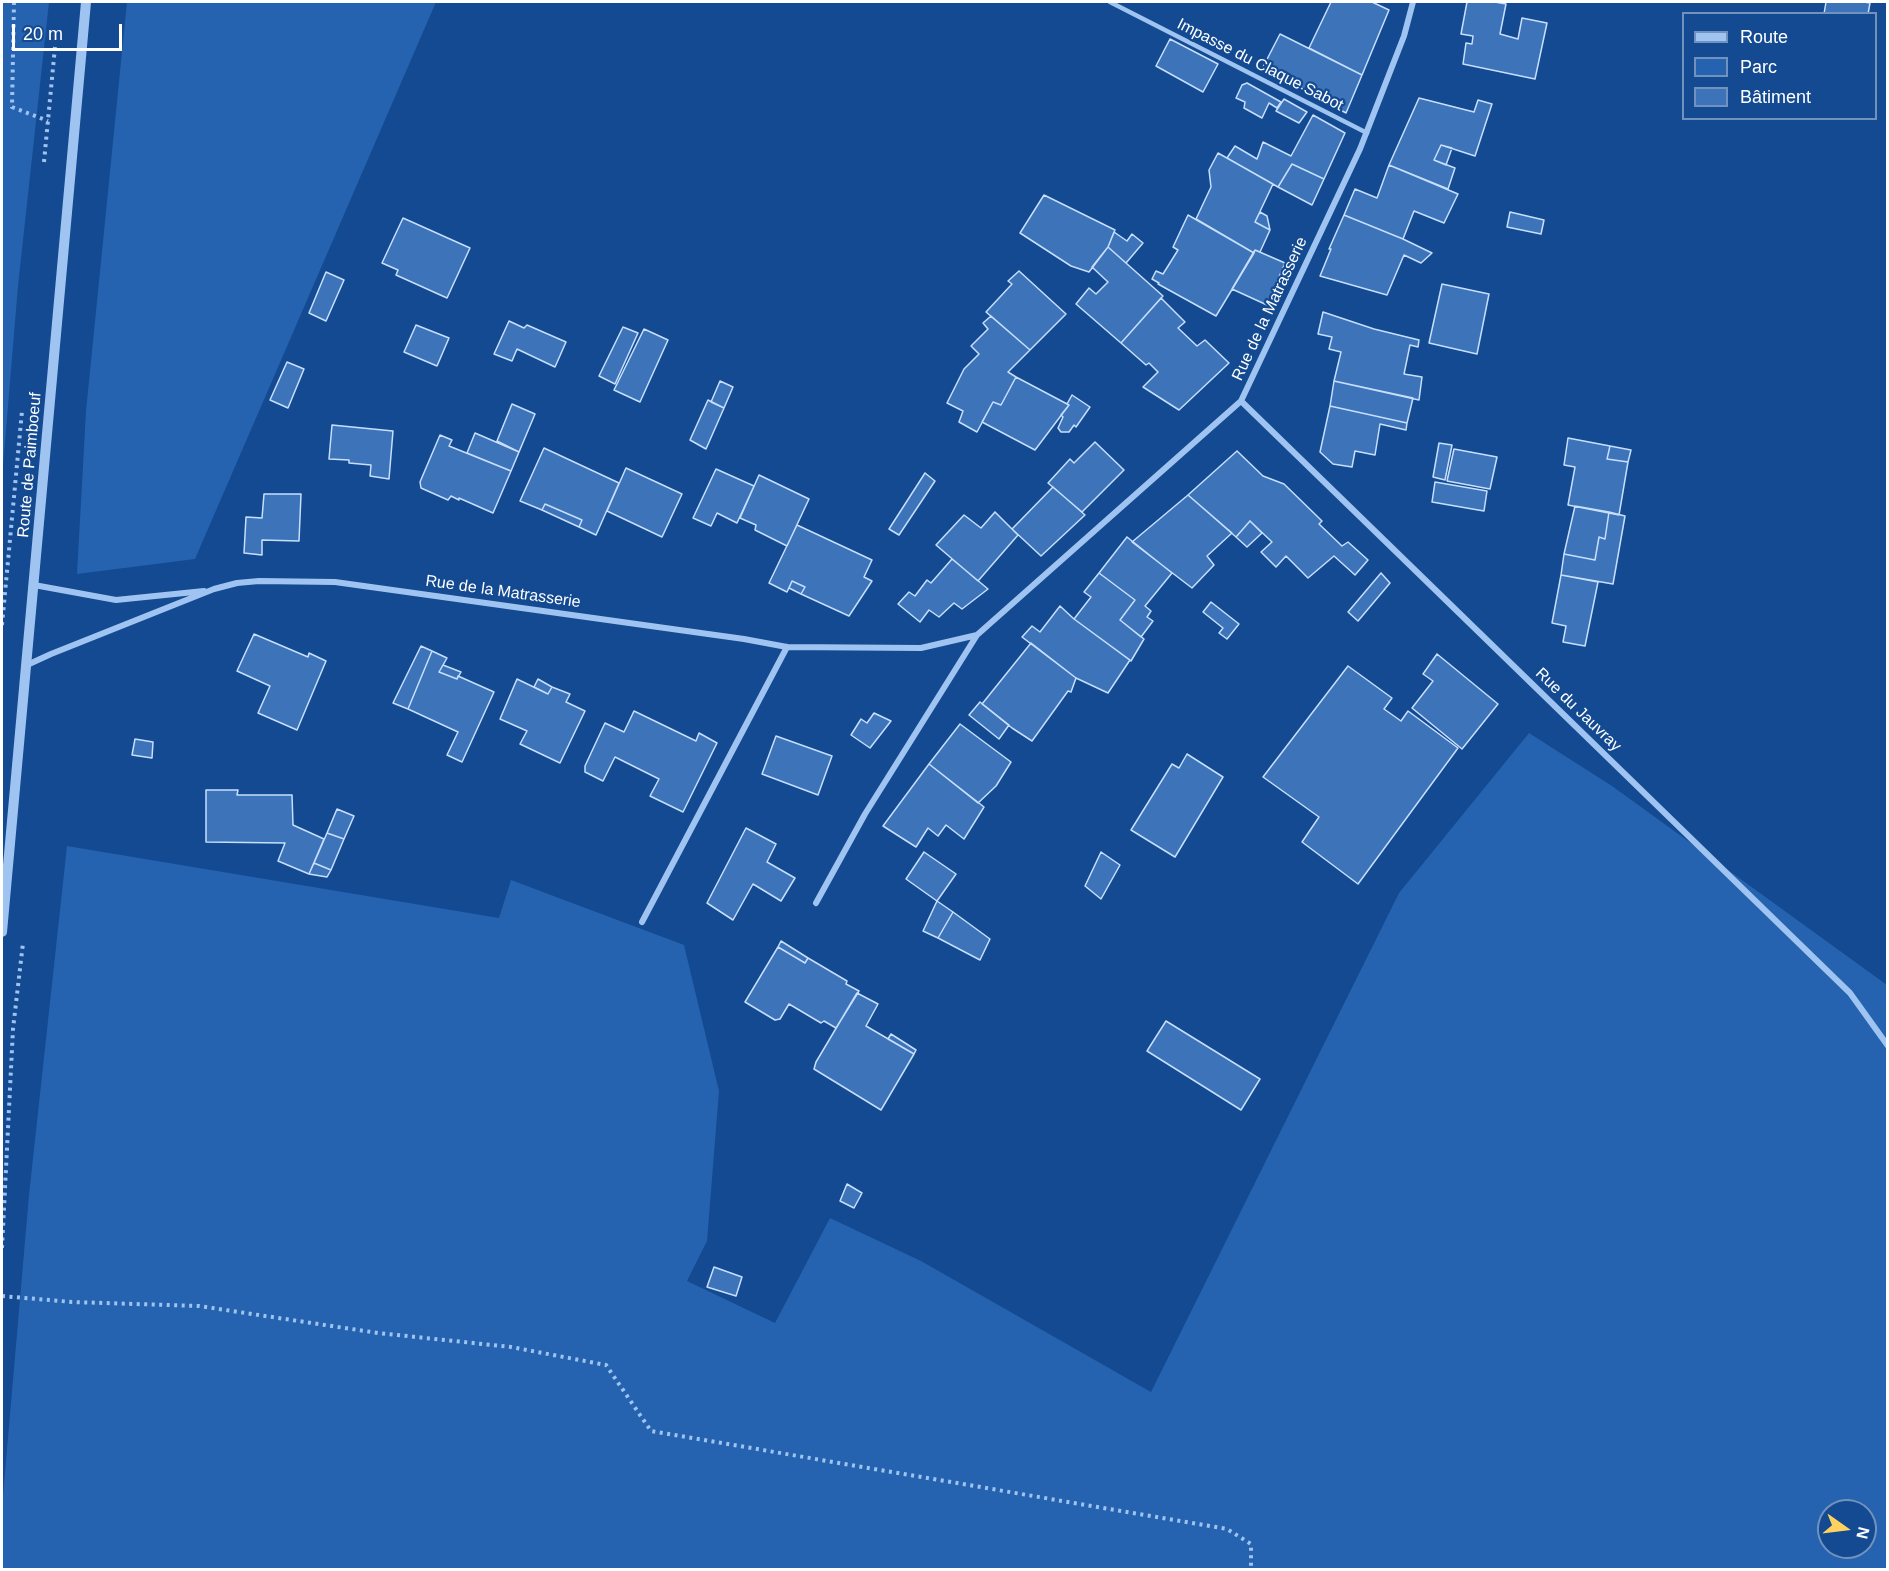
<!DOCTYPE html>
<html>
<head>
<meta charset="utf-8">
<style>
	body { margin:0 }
	#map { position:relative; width:1889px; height:1571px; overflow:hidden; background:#134a91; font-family:Helvetica,sans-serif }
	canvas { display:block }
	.frame { position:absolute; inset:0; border:3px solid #fff; pointer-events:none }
	.legend { position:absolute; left:1682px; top:12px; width:195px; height:108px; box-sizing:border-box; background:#134a91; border:2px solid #7192bd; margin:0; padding:8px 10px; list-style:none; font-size:18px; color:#fff }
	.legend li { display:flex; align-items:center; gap:12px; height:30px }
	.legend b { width:30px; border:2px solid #7192bd }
	.north { position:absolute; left:1817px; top:1499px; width:60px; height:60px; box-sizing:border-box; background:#134a91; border:2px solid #7192bd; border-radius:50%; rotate:104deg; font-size:16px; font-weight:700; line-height:24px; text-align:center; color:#fff }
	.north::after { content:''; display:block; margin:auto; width:21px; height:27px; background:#ffd260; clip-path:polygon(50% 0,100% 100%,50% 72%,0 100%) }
	.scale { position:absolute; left:12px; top:24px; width:110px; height:27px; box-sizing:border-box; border:3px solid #fff; border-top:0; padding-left:8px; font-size:18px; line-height:21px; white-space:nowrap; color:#fff; -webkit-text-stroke:4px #134a91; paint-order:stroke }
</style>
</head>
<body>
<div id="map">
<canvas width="1889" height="1571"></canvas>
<div class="frame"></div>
<ul class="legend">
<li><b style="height:8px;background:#a0c4f1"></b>Route</li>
<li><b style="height:16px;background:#2563b0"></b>Parc</li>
<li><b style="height:16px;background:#3c73b9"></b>Bâtiment</li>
</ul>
<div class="north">N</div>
<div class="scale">20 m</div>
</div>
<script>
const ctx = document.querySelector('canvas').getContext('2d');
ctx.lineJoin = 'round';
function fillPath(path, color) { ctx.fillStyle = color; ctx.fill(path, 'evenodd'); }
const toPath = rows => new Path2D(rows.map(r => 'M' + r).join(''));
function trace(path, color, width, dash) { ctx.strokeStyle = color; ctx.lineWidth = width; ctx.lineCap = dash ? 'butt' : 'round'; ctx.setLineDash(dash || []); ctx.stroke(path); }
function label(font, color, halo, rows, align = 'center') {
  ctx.font = font + ' Helvetica,sans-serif'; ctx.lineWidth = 4.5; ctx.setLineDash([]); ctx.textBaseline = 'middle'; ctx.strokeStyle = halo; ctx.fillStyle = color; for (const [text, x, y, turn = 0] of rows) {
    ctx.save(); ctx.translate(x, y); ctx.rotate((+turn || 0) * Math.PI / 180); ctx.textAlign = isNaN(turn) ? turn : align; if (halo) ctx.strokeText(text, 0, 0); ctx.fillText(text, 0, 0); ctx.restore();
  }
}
fillPath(toPath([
	[2,2,49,2,18,286,2,478],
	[127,2,436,2,195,559,77,574,86,411],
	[1529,733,1612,786,1887,985,1887,1569,2,1570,2,1507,29,1195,67,846,499,918,511,880,684,945,719,1091,707,1241,687,1281,775,1323,830,1218,921,1261,1151,1392,1399,893],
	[1829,1511,1865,1511,1865,1547,1829,1547]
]), '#2563b0');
const building = toPath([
	[1331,2,1372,2,1389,10,1362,75,1309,48,1331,2],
	[1467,2,1495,2,1506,4,1500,34,1518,39,1522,18,1547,23,1535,79,1463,64,1466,43,1472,44,1473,36,1461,34,1467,2],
	[1826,2,1864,2,1870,3,1868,14,1824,14,1826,2],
	[1280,34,1362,75,1346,113,1263,67,1280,34],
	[1170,39,1218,64,1203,92,1156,66,1170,39],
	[1247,83,1281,102,1277,108,1269,103,1262,118,1244,108,1245,102,1236,98,1242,85,1247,83],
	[1419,98,1474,112,1478,100,1492,104,1475,156,1441,145,1434,160,1455,168,1448,189,1389,165,1419,98],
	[1284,99,1307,112,1299,123,1276,111,1284,99],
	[1313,115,1345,133,1324,179,1292,164,1278,187,1227,158,1235,146,1257,159,1263,142,1291,156,1313,115],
	[1441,145,1452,148,1446,165,1434,160,1441,145],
	[1218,153,1273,184,1255,222,1270,230,1260,252,1255,250,1254,253,1196,219,1211,187,1209,170,1218,153],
	[1292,164,1324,179,1312,205,1278,187,1292,164],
	[1389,165,1458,194,1444,223,1414,211,1403,239,1344,215,1355,189,1377,198,1389,165],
	[1044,195,1115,230,1108,247,1089,272,1071,266,1020,233,1044,195],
	[1260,212,1267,216,1270,230,1255,222,1260,212],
	[1510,212,1544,220,1541,234,1507,227,1510,212],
	[1188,215,1254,253,1216,316,1158,284,1159,283,1152,279,1156,271,1163,274,1178,250,1173,247,1188,215],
	[1344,215,1403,239,1432,253,1421,263,1404,255,1387,295,1320,276,1331,249,1329,249,1344,215],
	[403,218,470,248,447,298,396,275,398,270,382,263,403,218],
	[1114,232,1127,241,1132,234,1143,243,1126,263,1108,247,1114,232],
	[1108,247,1163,296,1121,343,1076,304,1089,288,1096,294,1108,282,1092,267,1108,247],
	[1255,250,1285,263,1267,305,1232,289,1255,250],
	[1019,271,1066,314,1030,350,986,312,1012,284,1008,281,1019,271],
	[326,272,344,280,326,321,309,313,326,272],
	[1442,284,1489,294,1477,354,1429,343,1442,284],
	[1161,298,1185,322,1178,328,1197,346,1205,340,1229,363,1179,410,1143,387,1158,372,1149,363,1146,365,1121,343,1161,298],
	[1323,312,1374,329,1419,340,1418,347,1410,345,1404,374,1422,377,1419,400,1334,381,1341,352,1329,349,1332,337,1318,334,1323,312],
	[991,316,1030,350,1008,372,1016,377,1001,405,993,402,977,432,959,422,963,411,947,403,964,369,979,354,971,346,988,329,983,323,991,316],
	[509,321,524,328,527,325,566,342,555,367,517,349,512,361,494,354,509,321],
	[416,325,449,338,437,366,404,352,416,325],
	[623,327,638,333,615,384,599,376,623,327],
	[644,329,668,340,640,402,614,390,644,329],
	[287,362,304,369,288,408,270,400,287,362],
	[1016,377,1069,405,1035,450,982,422,993,402,1001,405,1016,377],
	[720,381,733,387,724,408,711,402,720,381],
	[1334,381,1413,398,1407,423,1330,406,1334,381],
	[1072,395,1090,407,1076,427,1074,425,1069,432,1061,432,1058,428,1063,417,1061,415,1069,405,1067,404,1072,395],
	[708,400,724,408,706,449,690,440,708,400],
	[512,404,535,414,519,452,497,441,512,404],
	[1330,406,1407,423,1406,430,1380,424,1375,455,1355,451,1352,467,1333,464,1320,452,1330,406],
	[332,425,393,431,389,479,370,476,371,465,349,463,349,460,329,459,332,425],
	[475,433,519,452,511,471,467,453,475,433],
	[440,435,452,440,449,446,511,471,493,513,459,498,459,500,451,496,448,500,421,488,420,482,440,435],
	[1568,438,1610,446,1607,459,1628,462,1619,515,1568,505,1575,467,1564,465,1568,438],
	[1095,442,1124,470,1082,512,1048,483,1070,459,1074,463,1095,442],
	[1439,443,1452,445,1445,480,1433,477,1439,443],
	[1610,446,1631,450,1628,462,1607,459,1610,446],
	[544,448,619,483,596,535,579,527,582,520,545,504,542,510,520,501,544,448],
	[1454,449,1497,457,1490,489,1447,481,1454,449],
	[1237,451,1263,476,1284,484,1322,521,1319,524,1342,546,1348,542,1368,560,1355,575,1334,556,1308,578,1286,556,1276,567,1261,552,1272,542,1250,521,1236,537,1188,495,1237,451],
	[626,468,682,494,662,537,607,511,626,468],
	[716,469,754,486,737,523,717,513,711,526,693,518,716,469],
	[925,473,935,481,899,535,889,529,925,473],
	[759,475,809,499,787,546,755,530,756,525,740,518,759,475],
	[1435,482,1487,491,1484,511,1432,502,1435,482],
	[1053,487,1085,515,1041,556,1012,529,1053,487],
	[264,494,301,494,299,541,262,540,262,555,244,553,246,517,262,518,264,494],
	[1188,495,1232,533,1207,556,1214,565,1192,588,1132,542,1188,495],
	[545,504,582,520,579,527,542,510,545,504],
	[1575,506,1609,512,1605,539,1599,537,1595,560,1564,554,1575,506],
	[995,512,1018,535,978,581,936,545,964,515,981,528,995,512],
	[1609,512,1625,516,1613,584,1561,575,1564,554,1595,560,1599,537,1605,539,1609,512],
	[1250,521,1262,533,1247,547,1236,537,1250,521],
	[797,525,872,560,864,577,872,581,849,616,801,594,805,587,792,581,787,592,769,583,797,525],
	[1127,537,1172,573,1145,606,1151,611,1147,617,1153,621,1141,637,1120,620,1135,600,1099,573,1127,537],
	[952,559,988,589,962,609,954,603,939,617,929,610,920,622,898,604,909,592,915,596,927,580,931,583,952,559],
	[1099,573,1135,600,1120,620,1144,639,1131,661,1074,619,1091,597,1084,592,1099,573],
	[1381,573,1390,583,1358,621,1348,612,1381,573],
	[1561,575,1598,582,1585,646,1563,642,1566,626,1552,623,1561,575],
	[792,581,805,587,801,594,789,588,792,581],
	[1211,602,1239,624,1227,639,1219,633,1223,628,1203,612,1211,602],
	[1060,606,1074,619,1130,660,1108,693,1076,678,1022,637,1032,626,1040,632,1060,606],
	[254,634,308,657,309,653,326,661,297,730,258,713,270,686,237,671,254,634],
	[1031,643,1076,678,1071,692,1068,691,1032,741,1012,728,982,704,1031,643],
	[421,646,432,651,408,709,393,703,421,646],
	[432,651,447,658,439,672,457,679,458,676,494,692,462,762,447,755,458,732,408,709,432,651],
	[1437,654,1498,704,1462,749,1412,708,1433,681,1423,674,1437,654],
	[443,665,461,672,457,679,439,672,443,665],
	[1348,666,1392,698,1384,709,1401,721,1408,711,1458,748,1358,884,1302,842,1319,817,1263,777,1348,666],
	[517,679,548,694,552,687,570,694,566,702,585,711,560,763,520,744,527,731,500,719,517,679],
	[538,679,552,687,548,694,534,687,538,679],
	[980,702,1009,725,999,739,969,715,980,702],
	[634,711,696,741,699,733,717,743,683,812,650,796,659,779,615,757,603,781,585,772,585,766,605,723,624,732,634,711],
	[874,713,891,721,870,748,851,735,861,719,867,723,874,713],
	[960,724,1011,762,996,786,978,803,929,764,960,724],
	[776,736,832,756,818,795,762,774,776,736],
	[135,739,153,742,152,758,132,755,135,739],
	[1187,754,1223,777,1175,857,1131,830,1172,764,1179,768,1187,754],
	[929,764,984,807,964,839,946,825,938,836,928,828,916,847,883,826,929,764],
	[206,790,238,790,237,795,292,795,293,825,324,839,309,874,278,861,285,843,206,842,206,790],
	[337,809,354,816,344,839,327,833,337,809],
	[746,828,776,844,767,862,795,878,781,901,753,884,733,920,707,903,746,828],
	[327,833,344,839,331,870,314,863,327,833],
	[924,852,956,874,937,901,906,879,924,852],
	[1101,852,1120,865,1101,899,1085,886,1101,852],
	[314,863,331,870,327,877,309,874,314,863],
	[937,901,953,912,938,938,923,931,937,901],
	[953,912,990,939,980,960,938,938,953,912],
	[781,941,808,958,805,963,778,947,781,941],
	[778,947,805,963,808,958,847,981,846,984,859,991,836,1028,824,1021,821,1023,789,1004,780,1019,775,1020,745,1002,778,947],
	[857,993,878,1004,866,1026,914,1054,881,1110,814,1069,816,1062,857,993],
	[1166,1021,1260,1079,1241,1110,1147,1051,1166,1021],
	[891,1034,916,1050,914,1054,888,1039,891,1034],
	[847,1184,862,1193,854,1208,840,1201,847,1184],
	[714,1267,742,1277,736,1296,707,1287,714,1267]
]);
fillPath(building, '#3c73b9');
trace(building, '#c7dffc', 1.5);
trace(toPath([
	[14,2,12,107,48,121],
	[44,162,55,47],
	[2,625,22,411],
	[2,1248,13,1029,23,943],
	[2,1296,72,1302,199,1306,378,1333,511,1347,606,1365,651,1431,1227,1529,1251,1544,1251,1570]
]), '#a0c4f1', 4, [3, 4.5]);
trace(toPath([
	[1110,2,1367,133]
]), '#a0c4f1', 4.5);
trace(toPath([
	[1241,401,1850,993,1888,1046],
	[34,585,116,600,204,591],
	[27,665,51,654,214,589,237,583,259,581,335,582,744,639,787,647,921,648,977,635],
	[816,903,865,814,977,635,1241,401,1360,149,1404,36,1413,2],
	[642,922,787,647]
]), '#a0c4f1', 6);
trace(toPath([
	[2,932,86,2]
]), '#a0c4f1', 10);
label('16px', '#fff', '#134a91', [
	["Impasse du Claque Sabot",1260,65,27],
	["Rue de la Matrasserie",1270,309,-65],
	["Route de Paimboeuf",30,465,-85],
	["Rue de la Matrasserie",503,592,8],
	["Rue du Jauvray",1578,710,44]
]);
</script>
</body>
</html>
